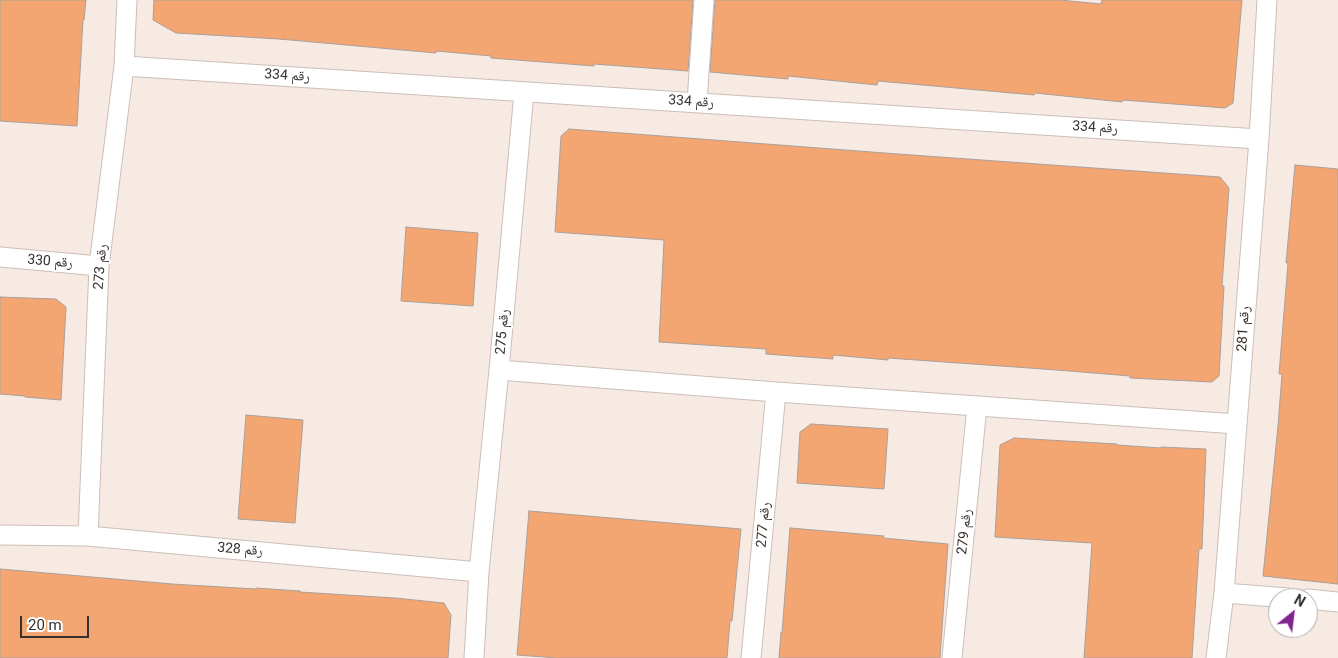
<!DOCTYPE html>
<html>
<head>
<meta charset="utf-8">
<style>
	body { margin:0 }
	#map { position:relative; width:1338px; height:658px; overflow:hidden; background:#f7eae2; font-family:Roboto,sans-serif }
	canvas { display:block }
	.north { position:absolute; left:1268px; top:588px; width:50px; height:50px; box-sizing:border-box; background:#fff; border:1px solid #afadab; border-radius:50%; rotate:29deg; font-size:14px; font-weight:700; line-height:20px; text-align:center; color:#36312e }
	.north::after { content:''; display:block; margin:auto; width:18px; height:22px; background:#81248f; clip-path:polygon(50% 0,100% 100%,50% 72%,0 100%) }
	.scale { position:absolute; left:20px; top:616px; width:69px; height:22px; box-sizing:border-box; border:2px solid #36312e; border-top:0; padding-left:6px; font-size:15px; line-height:18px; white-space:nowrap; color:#36312e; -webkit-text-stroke:4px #fff; paint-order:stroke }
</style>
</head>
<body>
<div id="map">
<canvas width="1338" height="658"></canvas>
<div class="north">N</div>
<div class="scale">20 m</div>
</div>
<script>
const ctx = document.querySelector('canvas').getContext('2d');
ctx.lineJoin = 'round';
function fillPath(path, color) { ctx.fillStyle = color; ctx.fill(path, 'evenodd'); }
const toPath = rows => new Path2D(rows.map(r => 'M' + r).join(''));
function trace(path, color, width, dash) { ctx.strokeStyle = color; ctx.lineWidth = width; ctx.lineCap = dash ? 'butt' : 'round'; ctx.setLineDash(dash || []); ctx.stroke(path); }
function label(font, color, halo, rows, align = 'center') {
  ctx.font = font + ' Roboto,"Noto Naskh Arabic",sans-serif'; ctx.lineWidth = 4; ctx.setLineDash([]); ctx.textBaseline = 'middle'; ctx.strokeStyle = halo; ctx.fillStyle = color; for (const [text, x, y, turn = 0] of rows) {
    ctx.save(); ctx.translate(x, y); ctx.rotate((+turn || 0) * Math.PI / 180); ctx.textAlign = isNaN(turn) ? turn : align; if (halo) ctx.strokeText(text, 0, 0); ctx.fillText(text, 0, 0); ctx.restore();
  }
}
const building = toPath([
	[0,0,86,0,84,20,83,20,77,126,0,121,0,0],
	[154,0,693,0,688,71,594,64,594,66,491,58,491,56,436,51,436,53,279,39,176,33,153,20,154,0],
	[715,0,1060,0,1101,4,1102,0,1242,0,1233,103,1225,108,1123,100,1122,102,1035,93,1034,95,878,81,877,85,788,76,788,79,710,72,715,0],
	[569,129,898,154,1220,177,1229,188,1222,286,1224,286,1219,376,1212,382,1130,378,1130,376,1057,370,888,358,888,360,833,355,833,359,766,354,766,349,659,342,664,240,555,232,561,136,569,129],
	[1295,165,1338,169,1338,584,1263,576,1278,426,1282,374,1279,374,1288,263,1286,263,1295,165],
	[406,227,478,233,473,306,401,301,406,227],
	[0,297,56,299,66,307,61,400,25,397,25,396,0,394,0,297],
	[246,415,303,420,295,523,238,519,246,415],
	[811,424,888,429,884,489,797,483,800,432,811,424],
	[1014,438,1117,444,1117,445,1161,448,1161,447,1206,449,1202,549,1199,549,1192,658,1084,658,1092,543,995,537,1000,445,1014,438],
	[529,511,741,529,732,621,730,621,727,658,557,658,517,655,529,511],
	[790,528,884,536,883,538,948,544,940,658,779,658,781,632,782,633,790,528],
	[0,569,172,584,256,589,256,588,300,591,300,592,395,598,444,603,451,615,448,658,0,658,0,569]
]);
fillPath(building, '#f3a672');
trace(building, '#ab9f98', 1);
const minor = toPath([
	[124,66,1259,139],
	[697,102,704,0],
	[0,257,99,266],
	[499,370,776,392,1237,424],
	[0,535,88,536,479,572],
	[88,536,99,266,124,66,127,0],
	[1224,593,1288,598],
	[1308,599,1338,602],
	[474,658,479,572,499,370,524,92],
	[751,658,776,392],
	[952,658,977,406],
	[1216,658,1224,593,1259,139,1267,0]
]);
trace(minor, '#cbbfb8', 21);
trace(minor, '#fff', 19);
label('14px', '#36312e', '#fff', [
	["رقم 334",287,76,4],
	["رقم 334",691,102,4],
	["رقم 334",1095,128,4],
	["رقم 330",50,262,5],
	["رقم 273",101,267,-85],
	["رقم 281",1244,329,-86],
	["رقم 275",503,332,-85],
	["رقم 277",764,525,-85],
	["رقم 279",965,532,-84],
	["رقم 328",240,550,5]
]);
</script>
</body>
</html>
